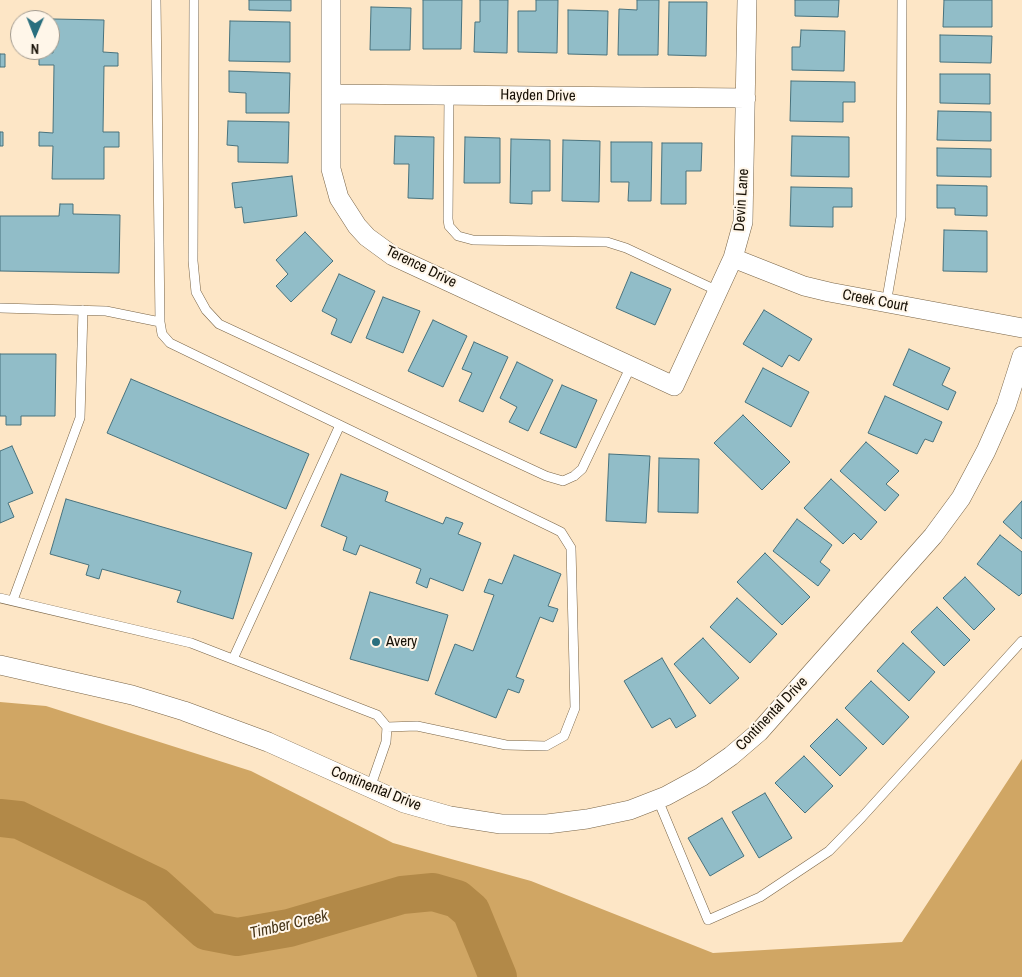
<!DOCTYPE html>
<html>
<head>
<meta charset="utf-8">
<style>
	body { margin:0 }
	#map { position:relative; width:1022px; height:977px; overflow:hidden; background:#fde6c6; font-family:"Archivo Narrow",sans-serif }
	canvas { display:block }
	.north { position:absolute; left:10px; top:10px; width:50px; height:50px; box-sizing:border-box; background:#fff6e9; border:1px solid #a29a8e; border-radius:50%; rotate:181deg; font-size:14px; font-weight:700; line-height:20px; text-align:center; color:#171005 }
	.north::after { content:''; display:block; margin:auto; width:18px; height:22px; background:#2a6f7e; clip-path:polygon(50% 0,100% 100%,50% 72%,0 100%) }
</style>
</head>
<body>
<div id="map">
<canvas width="1022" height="977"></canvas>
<div class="north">N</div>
</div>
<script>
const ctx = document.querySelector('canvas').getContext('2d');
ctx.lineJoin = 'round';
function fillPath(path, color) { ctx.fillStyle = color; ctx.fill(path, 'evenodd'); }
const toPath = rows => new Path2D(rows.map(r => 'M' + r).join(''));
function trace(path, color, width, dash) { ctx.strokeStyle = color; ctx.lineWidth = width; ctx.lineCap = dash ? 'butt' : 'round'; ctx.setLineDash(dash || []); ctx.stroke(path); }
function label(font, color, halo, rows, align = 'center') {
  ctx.font = font + ' "Archivo Narrow",sans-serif'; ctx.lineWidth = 4; ctx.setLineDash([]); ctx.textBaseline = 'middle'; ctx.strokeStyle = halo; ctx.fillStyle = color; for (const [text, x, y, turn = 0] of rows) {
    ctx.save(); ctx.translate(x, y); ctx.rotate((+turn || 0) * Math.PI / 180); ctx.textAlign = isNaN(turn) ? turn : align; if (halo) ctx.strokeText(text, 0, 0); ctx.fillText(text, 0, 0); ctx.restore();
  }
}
fillPath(toPath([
	[0,702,46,706,251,771,393,843,531,881,713,953,902,942,1022,759,1022,977,0,977]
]), '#d0a664');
trace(toPath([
	[0,818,19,820,156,886,206,931,237,937,289,928,402,895,433,892,457,899,471,911,498,977]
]), '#b28948', 38);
const building = toPath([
	[249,0,291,0,291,11,249,10,249,0],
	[423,0,462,0,461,49,423,49,423,0],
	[480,0,508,0,507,53,474,52,475,22,480,22,480,0],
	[536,0,558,0,557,53,518,52,518,11,536,11,536,0],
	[637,0,659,0,658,55,618,55,619,9,637,10,637,0],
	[795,0,839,0,838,17,795,16,795,0],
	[944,0,992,0,992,27,943,27,944,0],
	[669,2,707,2,706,56,668,55,669,2],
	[371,7,411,8,410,50,370,50,371,7],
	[568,10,608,11,607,55,568,54,568,10],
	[53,19,104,20,103,52,118,53,118,66,104,66,103,132,119,132,119,147,104,147,104,179,52,179,53,146,39,146,39,132,53,133,54,65,39,65,39,52,53,53,53,19],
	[230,21,290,22,290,62,229,61,230,21],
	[801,30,845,31,844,71,792,70,792,47,800,47,801,30],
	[940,35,992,36,991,63,940,62,940,35],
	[0,54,5,54,5,67,0,67,0,54],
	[229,71,290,73,289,113,246,113,246,93,229,92,229,71],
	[940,74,990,74,990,104,940,103,940,74],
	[791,81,855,82,855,102,843,102,843,122,790,121,791,81],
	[938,111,991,112,991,141,937,140,938,111],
	[228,121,289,122,288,163,238,162,238,146,227,145,228,121],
	[0,132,3,132,3,146,0,146,0,132],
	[395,136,434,137,433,199,408,198,409,164,394,164,395,136],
	[792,136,849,137,849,177,791,176,792,136],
	[465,137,500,138,500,183,464,183,465,137],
	[511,139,550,140,550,191,532,191,532,204,510,203,511,139],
	[563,140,600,141,599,202,562,201,563,140],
	[611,142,652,142,651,201,628,201,629,182,611,182,611,142],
	[662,143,702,143,701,171,686,171,686,204,661,204,662,143],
	[937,148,991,149,991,177,937,176,937,148],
	[292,176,297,216,244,223,242,207,235,208,232,183,292,176],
	[937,185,987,186,987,216,955,215,955,208,937,208,937,185],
	[791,187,852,188,852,207,833,207,833,227,790,226,791,187],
	[60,204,73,204,73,214,120,215,119,273,0,271,0,216,59,216,60,204],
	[944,230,987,231,987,272,943,271,944,230],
	[305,232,333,261,291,302,276,286,288,274,276,260,305,232],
	[631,272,671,289,655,325,616,308,631,272],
	[339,274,375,291,351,343,331,334,337,319,322,311,339,274],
	[383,297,420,311,403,353,366,338,383,297],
	[764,310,812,339,799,361,789,355,782,367,743,344,764,310],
	[433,320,467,336,443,387,408,371,433,320],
	[474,342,508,357,483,412,459,401,472,373,462,369,474,342],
	[909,349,950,368,942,385,956,392,948,410,893,385,909,349],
	[0,354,56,354,55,416,21,416,21,425,6,425,6,416,0,416,0,354],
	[517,362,553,380,528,431,509,422,517,407,500,398,517,362],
	[763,368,809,392,791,427,745,402,763,368],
	[131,379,309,454,286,509,107,433,131,379],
	[562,385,597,400,576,448,540,433,562,385],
	[885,396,942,422,933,442,925,439,917,454,868,433,885,396],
	[743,415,790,462,762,490,714,443,743,415],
	[866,442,899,471,886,484,899,495,885,511,840,471,866,442],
	[12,446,33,493,8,503,14,517,0,523,0,451,12,446],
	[609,454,650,456,646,523,606,521,609,454],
	[659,458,699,459,698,513,658,512,659,458],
	[341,474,388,492,385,501,443,524,446,517,463,523,458,534,481,543,463,591,430,578,427,588,416,583,421,569,360,545,356,555,343,550,347,537,321,526,341,474],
	[831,479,877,522,861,540,854,533,843,544,804,508,831,479],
	[66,499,252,553,233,619,177,602,181,591,102,569,99,579,86,575,89,565,50,554,66,499],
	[1022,501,1022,539,1003,522,1022,501],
	[797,519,832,545,820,562,830,570,818,586,773,551,797,519],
	[1000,535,1022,552,1022,593,1019,596,977,564,1000,535],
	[765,553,810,597,782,625,737,582,765,553],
	[514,555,561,574,548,606,558,609,553,622,540,617,516,677,524,680,519,693,508,689,496,718,435,694,455,644,473,651,494,595,484,592,489,579,502,584,514,555],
	[965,577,995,609,974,630,943,598,965,577],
	[370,592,448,615,428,681,350,659,370,592],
	[737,598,777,634,750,663,710,627,737,598],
	[937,607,970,640,944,666,911,632,937,607],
	[703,638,739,678,710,704,674,664,703,638],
	[903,643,935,672,909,701,877,671,903,643],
	[662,658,696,716,676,728,670,718,652,728,624,681,662,658],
	[871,681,909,717,883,745,845,708,871,681],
	[837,719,867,748,840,776,810,746,837,719],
	[804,756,833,786,805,813,775,783,804,756],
	[765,793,792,838,759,858,732,812,765,793],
	[722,818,744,856,710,876,688,838,722,818]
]);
fillPath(building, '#91bdc8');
trace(building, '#48727d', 1);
const lane = toPath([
	[156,0,160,322,162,334,170,343,553,528,561,532,571,548,575,708,564,736,546,746,506,745,417,726,387,727],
	[194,0,193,261,196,292,206,310,219,324,546,476,563,481,574,476,582,469,631,366],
	[449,95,448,219,449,226,458,236,473,240,607,242,626,248,718,291],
	[886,304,901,217,902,0],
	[0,308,106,311,160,322],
	[0,598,191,643,377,715,387,727,386,742,370,788],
	[13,600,80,418,83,310],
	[233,659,340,425],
	[658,800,708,920,760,897,829,851,862,817,1022,641]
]);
const street = toPath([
	[331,0,331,169,339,198,357,226,367,237,393,256,674,386,733,258,743,222,747,0],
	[331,94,746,98],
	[733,258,804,286,829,292,1022,328],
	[0,665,132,695,184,711,268,742,404,803,450,816,501,824,547,824,587,819,630,810,666,796,701,777,731,756,759,732,933,536,961,498,986,451,1006,406,1022,356]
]);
trace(lane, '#786447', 10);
trace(street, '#786447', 20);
trace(lane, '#fff', 9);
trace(street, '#fff', 19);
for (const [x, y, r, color] of [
	[376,642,5,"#2a6f7e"]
]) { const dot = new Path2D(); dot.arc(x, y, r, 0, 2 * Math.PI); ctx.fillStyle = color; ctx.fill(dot); trace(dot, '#fff6e9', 2); }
label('15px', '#171005', '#fff6e9', [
	["Hayden Drive",538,96,1],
	["Devin Lane",742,200,-86],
	["Terence Drive",421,267,26],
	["Creek Court",875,301,11],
	["Continental Drive",772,714,-46],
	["Continental Drive",376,789,22]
]);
label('15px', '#171005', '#fff6e9', [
	["Avery",386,642]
], 'left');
label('italic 16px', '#49371a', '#fff6e9', [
	["Timber Creek",289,925,-13]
]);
</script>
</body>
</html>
